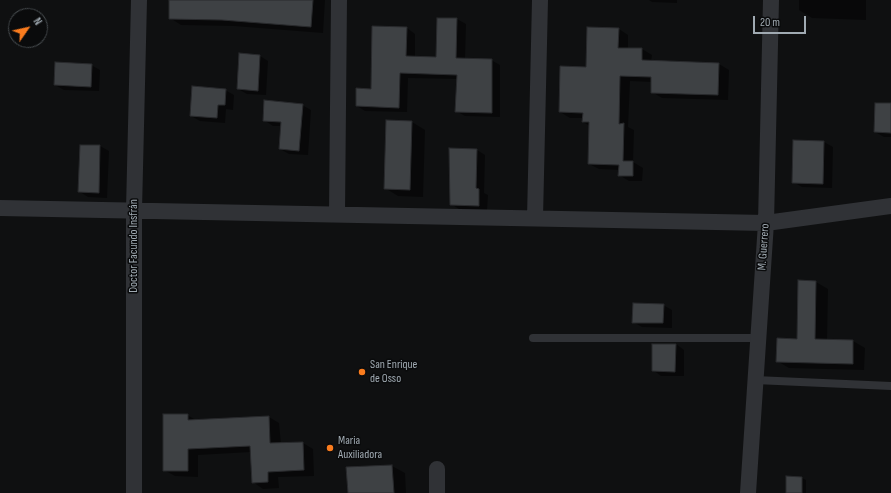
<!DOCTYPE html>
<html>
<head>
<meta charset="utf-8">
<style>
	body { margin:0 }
	#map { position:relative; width:891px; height:493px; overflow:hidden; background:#0f1011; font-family:"Sofia Sans Condensed",sans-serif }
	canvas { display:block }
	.north { position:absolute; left:8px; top:8px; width:40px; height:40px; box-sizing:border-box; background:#0a0b0c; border:1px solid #464b4e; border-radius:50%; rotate:56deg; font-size:11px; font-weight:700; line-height:16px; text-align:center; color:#a0aab2 }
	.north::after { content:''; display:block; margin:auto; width:14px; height:18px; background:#fa7c1e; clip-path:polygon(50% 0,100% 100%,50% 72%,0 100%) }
	.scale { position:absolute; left:753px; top:16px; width:53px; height:18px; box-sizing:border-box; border:2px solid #a0aab2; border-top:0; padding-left:5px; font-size:12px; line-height:14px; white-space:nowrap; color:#a0aab2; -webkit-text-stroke:3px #0a0b0c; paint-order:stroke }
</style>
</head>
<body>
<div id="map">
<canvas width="891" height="493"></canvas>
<div class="north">N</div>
<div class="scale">20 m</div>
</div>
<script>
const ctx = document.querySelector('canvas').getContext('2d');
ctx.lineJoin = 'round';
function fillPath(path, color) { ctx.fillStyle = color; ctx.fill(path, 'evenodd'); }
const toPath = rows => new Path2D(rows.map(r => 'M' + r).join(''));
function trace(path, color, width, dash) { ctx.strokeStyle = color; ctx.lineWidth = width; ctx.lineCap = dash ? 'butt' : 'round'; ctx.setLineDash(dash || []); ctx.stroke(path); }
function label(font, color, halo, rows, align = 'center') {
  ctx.font = font + ' "Sofia Sans Condensed",sans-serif'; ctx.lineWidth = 3; ctx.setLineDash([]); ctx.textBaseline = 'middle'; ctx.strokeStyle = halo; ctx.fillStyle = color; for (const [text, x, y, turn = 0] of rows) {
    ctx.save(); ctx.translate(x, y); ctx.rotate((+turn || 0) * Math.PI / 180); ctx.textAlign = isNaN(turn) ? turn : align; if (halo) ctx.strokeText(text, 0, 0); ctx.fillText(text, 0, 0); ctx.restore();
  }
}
fillPath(toPath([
	[238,0,325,0,323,33,234,26,181,25,170,18],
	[649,0,677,0,677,3,652,2],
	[799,0,866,0,866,20,812,18,799,10],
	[438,19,457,19,466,24,465,59,491,60,500,65,500,117,465,116,456,111,458,79,408,78,407,112,365,111,357,106,372,90,407,28,415,34,415,57,437,58],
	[619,29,628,35,628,49,642,49,652,55,651,62,719,64,729,70,728,100,662,98,652,92,652,82,630,81,628,127,634,130,633,162,643,168,642,181,629,181,619,175,620,170,599,169,589,164,590,126,583,122,584,118,570,118,560,112,587,68],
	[260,56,268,61,266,95,247,94,238,89],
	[91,65,100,70,99,91,64,90,55,85],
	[225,90,234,95,233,110,226,109,225,123,200,121,191,116],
	[891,104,891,137,884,137,875,132],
	[302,105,311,110,308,155,289,154,280,149,282,126,273,126,264,120],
	[412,122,425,130,423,197,398,196,385,188],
	[794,141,824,142,833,147,832,188,802,187,793,182],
	[100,146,109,151,107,198,88,197,80,192],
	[477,150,485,155,484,193,488,195,487,210,459,209,451,204],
	[816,282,828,289,827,341,853,341,865,348,864,370,789,368,777,361,798,340],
	[663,305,672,310,672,328,642,327,633,322],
	[676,344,684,350,684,376,661,376,653,370],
	[187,415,196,420,269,417,279,423,281,444,303,443,313,449,314,476,278,477,279,488,263,489,253,482,251,452,198,455,198,477,175,476,164,470],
	[392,466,405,473,406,493,349,493],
	[802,478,806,480,806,493,787,493]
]), '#0007');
const building = toPath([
	[169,0,313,0,311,27,222,20,169,19,169,0],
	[437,18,457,18,456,58,492,59,492,113,455,112,457,75,400,73,399,108,356,106,356,88,371,89,372,26,407,27,406,56,436,57,437,18],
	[587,27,619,28,618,48,642,48,642,60,719,63,718,95,651,93,651,77,620,76,619,124,624,123,623,161,633,161,633,176,618,176,619,165,588,164,589,122,582,122,583,113,559,112,560,66,586,67,587,27],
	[239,53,260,55,258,91,237,89,239,53],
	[55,62,92,64,91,87,54,85,55,62],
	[192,86,226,89,225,105,218,105,217,118,190,116,192,86],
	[264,100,303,104,299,151,279,149,281,122,263,121,264,100],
	[875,103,891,103,891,133,874,132,875,103],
	[386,120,412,121,410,190,384,189,386,120],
	[793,140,824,141,823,184,792,183,793,140],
	[80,145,100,145,99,193,78,192,80,145],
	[449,148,477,149,476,188,479,189,479,206,450,205,449,148],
	[798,280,816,281,815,339,853,340,853,364,776,362,777,338,797,339,798,280],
	[633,303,664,304,663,323,632,323,633,303],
	[652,344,676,344,675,372,652,371,652,344],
	[163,414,188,414,188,420,269,416,270,443,303,442,304,470,268,472,268,482,252,483,250,446,188,449,188,471,163,471,163,414],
	[392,465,394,493,348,493,346,467,392,465],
	[786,476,802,477,802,493,786,493,786,476]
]);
fillPath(building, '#3e4144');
trace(building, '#292a2d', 1);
trace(toPath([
	[533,338,758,338],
	[755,380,891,386]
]), '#303236', 8);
trace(toPath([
	[0,208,766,223,891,206],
	[337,214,339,0],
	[535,218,540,0],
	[134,493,134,210,139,0],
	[437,493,437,469],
	[748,493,766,223,771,0]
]), '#303236', 16);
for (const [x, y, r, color] of [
	[362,372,4,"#fa7c1e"],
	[330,448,4,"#fa7c1e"]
]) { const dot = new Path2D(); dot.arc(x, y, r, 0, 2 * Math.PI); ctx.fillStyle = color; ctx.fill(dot); trace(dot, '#0a0b0c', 1.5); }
label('12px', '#a0aab2', '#0a0b0c', [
	["Doctor Facundo Insfrán",134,246,-90],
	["M. Guerrero",764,247,-86]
]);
label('12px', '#a0aab2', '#0a0b0c', [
	["San Enrique",370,365],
	["de Osso",370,379],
	["Maria",338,441],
	["Auxiliadora",338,455]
], 'left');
</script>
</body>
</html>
